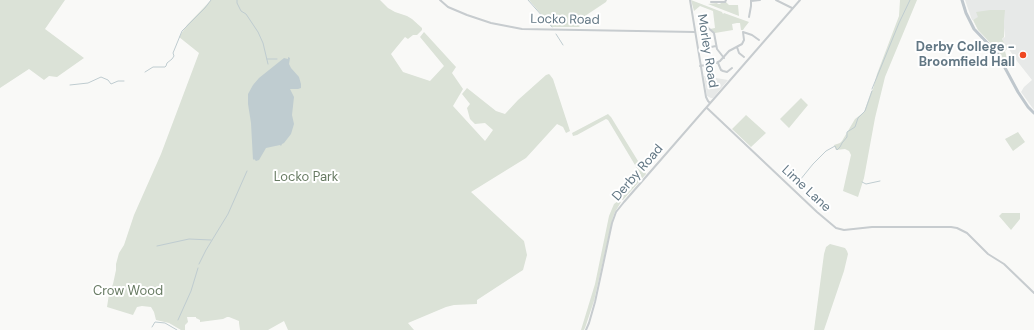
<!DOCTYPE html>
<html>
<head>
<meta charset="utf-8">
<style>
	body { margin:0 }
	canvas { display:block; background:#f9f9f7 }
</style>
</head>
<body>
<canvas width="1034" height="330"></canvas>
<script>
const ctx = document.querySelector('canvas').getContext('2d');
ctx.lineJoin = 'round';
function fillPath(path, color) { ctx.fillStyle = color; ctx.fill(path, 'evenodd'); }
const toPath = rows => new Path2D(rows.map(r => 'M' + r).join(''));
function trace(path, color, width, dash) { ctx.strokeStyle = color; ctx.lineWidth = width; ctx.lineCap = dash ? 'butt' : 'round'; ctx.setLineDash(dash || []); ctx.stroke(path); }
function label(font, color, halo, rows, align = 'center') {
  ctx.font = font + ' "DM Sans",sans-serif'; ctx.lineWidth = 4; ctx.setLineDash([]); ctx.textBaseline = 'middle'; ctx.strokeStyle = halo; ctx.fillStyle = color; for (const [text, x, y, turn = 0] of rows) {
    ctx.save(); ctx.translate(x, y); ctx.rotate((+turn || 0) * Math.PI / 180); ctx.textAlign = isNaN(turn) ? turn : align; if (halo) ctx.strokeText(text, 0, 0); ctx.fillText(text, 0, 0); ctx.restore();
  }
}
fillPath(toPath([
	[965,0,1034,0,1034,110,1021,92,1024,87,1032,80,1017,61,1002,39,1005,37,1003,18,972,20],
	[704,76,728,80,713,98,711,98,707,96]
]), '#e7e9e8');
fillPath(toPath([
	[0,0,65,0,45,29,84,58,57,77,49,76,44,80,29,69,0,88],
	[211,0,380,0,388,8,395,12,407,16,412,19,422,28,422,30,417,35,413,35,408,39,405,37,391,54,403,72,430,81,444,66,420,37,424,32,456,67,452,73,463,89,453,106,485,141,493,130,485,123,475,124,470,119,467,108,470,104,462,94,467,88,496,111,505,114,518,100,546,75,549,74,550,75,553,79,570,131,566,133,563,127,557,124,526,158,471,192,524,241,527,255,523,270,477,300,477,304,454,305,446,307,408,323,414,330,288,330,284,321,268,330,240,330,239,323,239,321,229,317,227,317,223,319,200,322,200,320,196,318,196,317,187,317,188,322,185,325,185,330,181,330,169,323,156,320,154,312,151,307,142,306,137,307,133,315,107,307,109,294,113,284,116,270,116,264,119,253,124,245,134,215,161,154,199,53,179,37,187,25],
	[529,0,607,0,606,2,582,18,582,23,579,27,552,27],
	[691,0,722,12,723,14,724,13,749,22,745,27,743,30,741,30,740,23,737,23,732,24,733,30,715,33,710,29,715,28,713,11,700,6,694,11],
	[900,0,917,0,885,77,875,118,864,178,858,197,843,191,851,155,849,151,845,149,836,150,834,145,840,143,842,141,855,119,864,112,871,92,873,89,877,74,899,16],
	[726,2,729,5,738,5,739,16,708,4,717,3,718,4,720,4,721,3],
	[990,10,1005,10,1004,21,1004,37,1002,39,1008,48,1005,51,1008,63,1006,65,998,51,978,30,973,20,978,17,976,12],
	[801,98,808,105,789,128,780,119],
	[608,114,611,117,646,174,623,200,619,199,620,197,640,177,641,175,608,120,606,119,577,135,573,136,572,133],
	[746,115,766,133,751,147,732,129],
	[1018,132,1025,142,1013,151,1005,139],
	[618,201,621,202,615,212,613,217,594,301,585,328,584,330,581,330,595,284,609,216,614,204],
	[1002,213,1020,213,1020,219,1011,230,999,216],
	[830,244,845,248,847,251,848,254,844,271,824,330,814,330,824,254,826,247]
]), '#dbe2d7');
fillPath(toPath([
	[288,57,290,58,289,64,291,68,299,77,301,84,301,88,298,89,290,89,294,97,292,115,294,124,291,134,284,143,282,144,281,146,280,145,266,148,259,160,256,161,254,159,253,160,251,123,248,104,248,94,253,85,259,78,284,58,288,59]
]), '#bfccd0');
trace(toPath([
	[237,0,237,3,241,11,246,14,258,32,263,43,268,64],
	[528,0,552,27],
	[556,34,563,45],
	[267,59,277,59],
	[145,72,153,67,165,67,166,66,167,63,172,59,174,56,173,53,182,31,205,8,211,0],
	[70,85,88,83,101,77,108,80,111,84,118,81,124,81],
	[872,89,899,23,910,0],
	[862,182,866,184,880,181],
	[796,185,813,164,826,151,835,146,837,150,840,147,842,143,847,137,847,132,855,127,858,118,865,111,872,91],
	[157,246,189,239,211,240],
	[199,264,206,250,228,214,247,171],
	[178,320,191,291,198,268],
	[152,327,155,322,165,323,177,330]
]), '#bfccd0', 1);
trace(toPath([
	[440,0,448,7,467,15,491,23,522,29,695,32],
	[690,0,706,97,708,101,710,103],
	[776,0,792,8],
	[751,1,760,0],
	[711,2,725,2,726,0],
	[701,15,704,18,706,26,714,33,717,49,724,58],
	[749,17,751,6,751,0],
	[737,47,739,53,744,57],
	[702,50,711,47,716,46],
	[718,63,721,70,723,71,727,72,732,68],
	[700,66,716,63,720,61,729,51,742,44,744,40,743,32,752,35,759,40],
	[707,108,817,212,836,228,844,230,872,227,951,227,957,228,967,233,988,254,1004,264,1034,293],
	[586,330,589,323,595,302,612,223,616,212,624,202,800,0]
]), '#c7cccf', 2);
trace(toPath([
	[962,0,966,13,974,29,997,53,1018,92,1028,107,1034,113]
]), '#bfc7cd', 3);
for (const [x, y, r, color] of [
	[1023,55,4,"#ef4721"]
]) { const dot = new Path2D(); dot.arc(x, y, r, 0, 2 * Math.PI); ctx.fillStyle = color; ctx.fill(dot); trace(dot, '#fff', 1.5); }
label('13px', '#627784', '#fff', [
	["Locko Road",565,20,1],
	["Morley Road",707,51,81],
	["Derby Road",638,173,-49],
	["Lime Lane",806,189,43]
]);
label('bold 13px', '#627784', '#fff', [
	["Derby College -",1015,48],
	["Broomfield Hall",1015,63]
], 'right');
label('13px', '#677a62', '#fff', [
	["Locko Park",306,178],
	["Crow Wood",128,292]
]);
</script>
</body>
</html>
